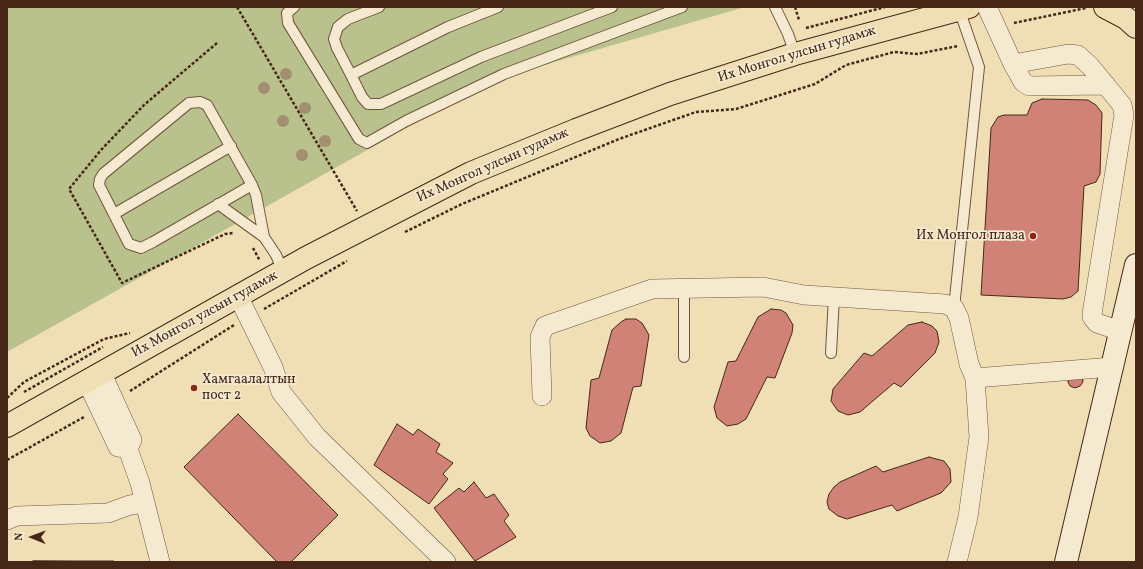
<!DOCTYPE html>
<html>
<head>
<meta charset="utf-8">
<style>
	body { margin:0 }
	#map { position:relative; width:1143px; height:569px; overflow:hidden; background:#f0dfb5; font-family:Vollkorn,serif }
	canvas { display:block }
	.frame { position:absolute; inset:0; border:8px solid #462718; pointer-events:none }
	.north { position:absolute; left:12px; top:517px; width:40px; height:40px; -webkit-text-stroke:3px #f5eacf; paint-order:stroke; rotate:271deg; font-size:11px; font-weight:700; line-height:16px; text-align:center; color:#462718 }
	.north::after { content:''; display:block; margin:auto; width:14px; height:18px; background:#462718; clip-path:polygon(50% 0,100% 100%,50% 72%,0 100%) }
</style>
</head>
<body>
<div id="map">
<canvas width="1143" height="569"></canvas>
<div class="frame"></div>
<div class="north">N</div>
</div>
<script>
const ctx = document.querySelector('canvas').getContext('2d');
ctx.lineJoin = 'round';
function fillPath(path, color) { ctx.fillStyle = color; ctx.fill(path, 'evenodd'); }
const toPath = rows => new Path2D(rows.map(r => 'M' + r).join(''));
function trace(path, color, width, dash) { ctx.strokeStyle = color; ctx.lineWidth = width; ctx.lineCap = dash ? 'butt' : 'round'; ctx.setLineDash(dash || []); ctx.stroke(path); }
function label(font, color, halo, rows, align = 'center') {
  ctx.font = font + ' Vollkorn,serif'; ctx.lineWidth = 3.5; ctx.setLineDash([]); ctx.textBaseline = 'middle'; ctx.strokeStyle = halo; ctx.fillStyle = color; for (const [text, x, y, turn = 0] of rows) {
    ctx.save(); ctx.translate(x, y); ctx.rotate((+turn || 0) * Math.PI / 180); ctx.textAlign = isNaN(turn) ? turn : align; if (halo) ctx.strokeText(text, 0, 0); ctx.fillText(text, 0, 0); ctx.restore();
  }
}
fillPath(toPath([
	[7,7,745,7,492,80,7,352]
]), '#b9c28d');
const building = toPath([
	[1042,99,1088,100,1096,105,1102,113,1100,174,1096,182,1084,186,1078,291,1071,297,1063,299,981,295,991,128,998,117,1004,115,1027,115,1032,103,1042,99],
	[771,309,781,310,786,313,793,325,792,333,775,378,767,377,746,419,738,424,727,426,717,418,714,407,728,362,736,361,758,317,771,309],
	[626,319,636,319,642,323,649,335,641,386,633,387,621,433,611,441,600,443,590,436,586,428,591,380,599,378,612,330,621,322,626,319],
	[922,322,932,326,937,331,939,342,935,353,901,387,894,383,860,412,848,415,838,411,831,401,833,389,864,353,872,356,908,325,922,322],
	[1068,373,1082,376,1083,382,1080,386,1075,388,1070,386,1068,382,1068,373],
	[238,414,338,515,291,562,277,562,184,467,238,414],
	[397,424,413,435,418,429,440,444,436,452,453,463,443,474,448,479,429,504,374,465,397,424],
	[929,457,944,461,950,469,951,482,941,493,897,511,892,505,847,519,838,516,829,509,827,502,829,494,834,487,840,482,876,466,883,472,929,457],
	[474,482,486,498,494,494,509,515,504,521,516,537,475,561,434,508,459,488,464,492,474,482],
	[33,561,114,561,114,562,33,561]
]);
fillPath(building, '#d08277');
trace(building, '#462718', 1);
const lane = toPath([
	[294,7,287,13,288,23,359,139,367,143,406,121,504,74,682,7],
	[379,7,348,19,338,27,334,39,337,48,351,75,362,97,368,104,381,104,481,57,612,7],
	[775,7,788,34,795,54],
	[351,75,448,27,498,7],
	[200,102,207,105,252,185,153,242,141,248,129,244,99,185,100,179,103,174,189,103,200,102],
	[252,185,256,195,264,237],
	[218,204,264,237,276,255,283,271],
	[114,214,231,146],
	[954,308,979,67,959,9],
	[831,353,834,297],
	[684,357,684,289]
]);
const street = toPath([
	[987,7,1013,64,1068,54,1078,55,1090,66,1122,105,1124,115,1092,314,1092,317,1097,323,1120,331],
	[1013,64,1023,82,1029,86,1106,85],
	[238,296,273,367,281,392,317,437,446,562],
	[102,374,132,440,128,449,140,483,160,562],
	[87,382,118,447,128,449],
	[542,396,540,337,545,326,652,289,763,287,804,295,945,304,954,308,959,318,969,364,975,378],
	[7,520,17,516,108,513,130,505,145,503],
	[957,562,968,517,979,437,975,378,1112,367]
]);
const secondary = toPath([
	[1066,562,1136,265]
]);
const primary = toPath([
	[1105,7,1126,18,1136,27],
	[7,426,306,258,471,173,576,130,670,94,795,54,969,7]
]);
trace(lane, '#70553f', 12);
trace(street, '#70553f', 20);
trace(secondary, '#462718', 24);
trace(primary, '#462718', 24);
trace(toPath([
	[237,7,357,211],
	[795,7,799,20],
	[1014,23,1086,8],
	[806,28,885,7],
	[217,43,144,105,101,150,69,189,122,283,225,234,233,233],
	[405,232,462,204,537,173,619,139,696,112,736,109,815,84,846,65,894,52,917,54,958,46],
	[253,248,260,261],
	[264,309,347,261],
	[130,391,234,325],
	[24,392,103,347],
	[7,398,24,382,104,339,130,333],
	[7,460,84,417]
]), '#462718', 2.5, [3, 2]);
trace(lane, '#f5eacf', 10);
trace(street, '#f5eacf', 19);
trace(secondary, '#f5eacf', 22);
trace(primary, '#f0dfb5', 22);
ctx.fillStyle = '#a28f6f';
for (const [x, y] of [
	[286,74],
	[264,88],
	[305,108],
	[283,121],
	[325,141],
	[302,155]
]) { ctx.beginPath(); ctx.arc(x, y, 6, 0, 2 * Math.PI); ctx.fill(); }
for (const [x, y, r, color] of [
	[1033,236,4,"#8f2418"],
	[194,388,4,"#8f2418"]
]) { const dot = new Path2D(); dot.arc(x, y, r, 0, 2 * Math.PI); ctx.fillStyle = color; ctx.fill(dot); trace(dot, '#f5eacf', 1.5); }
label('14px', '#462718', '#f5eacf', [
	["Их Монгол улсын гудамж",797,55,-17],
	["Их Монгол улсын гудамж",493,166,-24],
	["Их Монгол улсын гудамж",205,315,-29]
]);
label('14px', '#462718', '#f5eacf', [
	["Их Монгол плаза",1025,236],
	["Хамгаалалтын",202,380,"left"],
	["пост 2",202,396,"left"]
], 'right');
</script>
</body>
</html>
